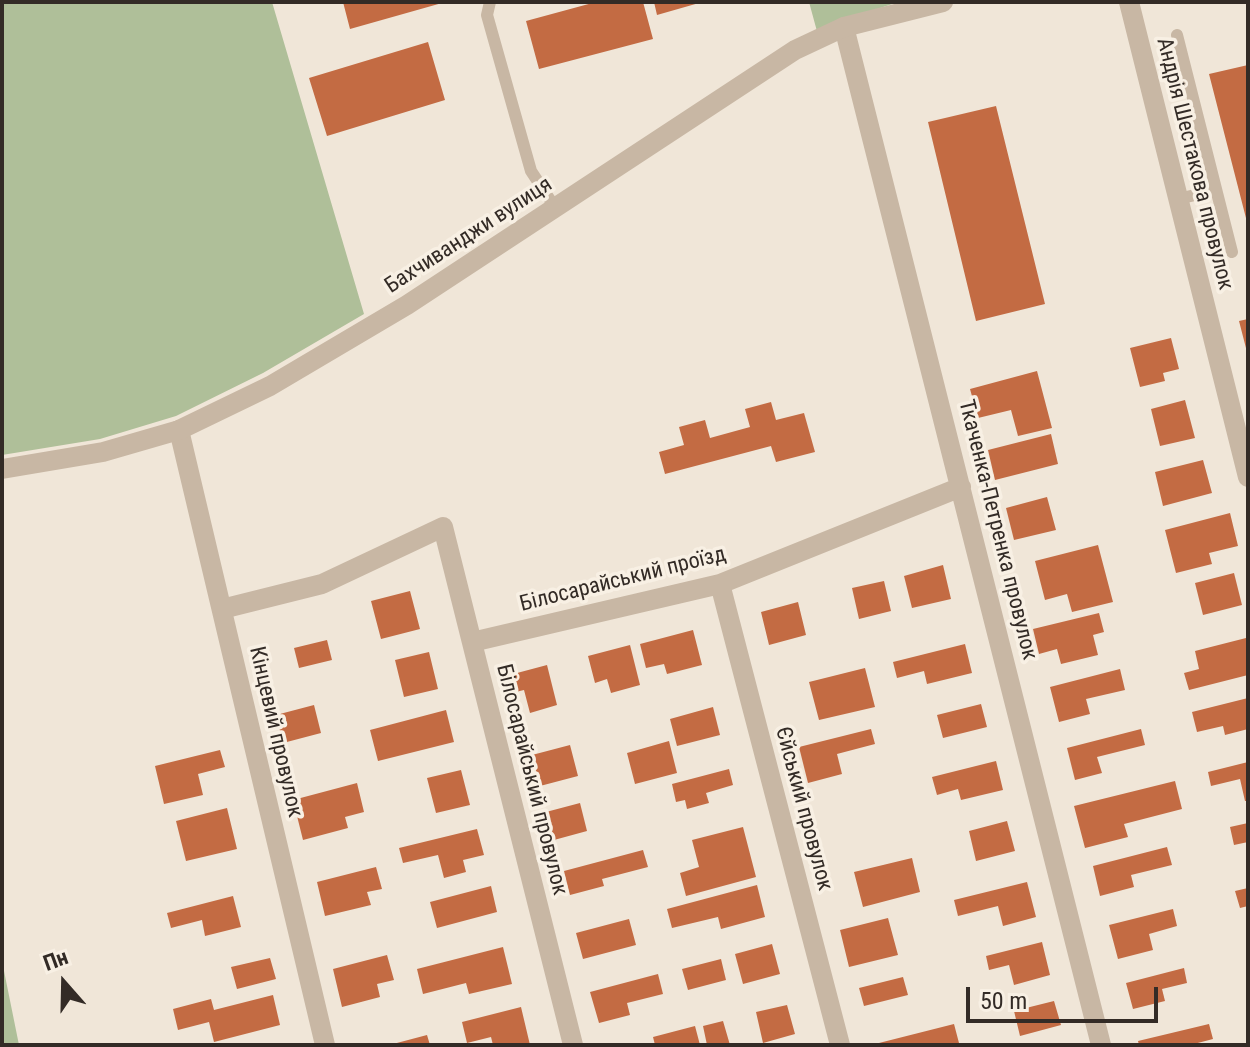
<!DOCTYPE html>
<html>
<head>
<meta charset="utf-8">
<style>
	body { margin:0 }
	#map { position:relative; width:1250px; height:1047px; overflow:hidden; background:#f0e6d8; font-family:"Roboto Condensed",sans-serif }
	canvas { display:block }
	.frame { position:absolute; inset:0; border:4px solid #332b26; pointer-events:none }
	.north { position:absolute; left:24px; top:943px; width:80px; height:80px; -webkit-text-stroke:6px #f8f0e4; paint-order:stroke; rotate:340deg; font-size:22px; font-weight:700; line-height:32px; text-align:center; color:#332b26 }
	.north::after { content:''; display:block; margin:auto; width:28px; height:36px; background:#332b26; clip-path:polygon(50% 0,100% 100%,50% 72%,0 100%) }
	.scale { position:absolute; left:966px; top:987px; width:192px; height:36px; box-sizing:border-box; border:4px solid #332b26; border-top:0; padding-left:10px; font-size:24px; line-height:28px; white-space:nowrap; color:#332b26; -webkit-text-stroke:6px #f8f0e4; paint-order:stroke }
</style>
</head>
<body>
<div id="map">
<canvas width="1250" height="1047"></canvas>
<div class="frame"></div>
<div class="north">Пн</div>
<div class="scale">50 m</div>
</div>
<script>
const ctx = document.querySelector('canvas').getContext('2d');
ctx.lineJoin = 'round';
function fillPath(path, color) { ctx.fillStyle = color; ctx.fill(path, 'evenodd'); }
const toPath = rows => new Path2D(rows.map(r => 'M' + r).join(''));
function trace(path, color, width, dash) { ctx.strokeStyle = color; ctx.lineWidth = width; ctx.lineCap = dash ? 'butt' : 'round'; ctx.setLineDash(dash || []); ctx.stroke(path); }
function label(font, color, halo, rows, align = 'center') {
  ctx.font = font + ' "Roboto Condensed",sans-serif'; ctx.lineWidth = 7; ctx.setLineDash([]); ctx.textBaseline = 'middle'; ctx.strokeStyle = halo; ctx.fillStyle = color; for (const [text, x, y, turn = 0] of rows) {
    ctx.save(); ctx.translate(x, y); ctx.rotate((+turn || 0) * Math.PI / 180); ctx.textAlign = isNaN(turn) ? turn : align; if (halo) ctx.strokeText(text, 0, 0); ctx.fillText(text, 0, 0); ctx.restore();
  }
}
fillPath(toPath([
	[2,2,272,2,364,314,263,373,176,416,100,439,2,455],
	[809,2,898,2,842,21,818,35],
	[2,961,19,1045,2,1045]
]), '#afbf99');
fillPath(toPath([
	[343,2,442,2,442,3,350,29],
	[596,2,643,2,653,39,539,69,526,21],
	[654,2,699,2,699,3,657,15],
	[428,42,445,100,327,136,309,78],
	[1248,65,1248,222,1247,222,1209,74],
	[996,106,1045,304,976,321,928,122],
	[1248,319,1248,352,1247,352,1239,321],
	[1171,338,1179,369,1163,373,1165,381,1140,387,1130,348],
	[1037,371,1052,428,1018,436,1011,410,978,418,970,389],
	[1185,400,1195,438,1160,446,1151,409],
	[771,402,776,420,804,413,815,452,776,462,771,446,665,474,659,452,684,445,679,427,705,420,710,438,750,427,745,409],
	[1051,434,1058,464,995,480,988,450],
	[1203,460,1212,493,1163,506,1155,472],
	[1047,497,1056,530,1014,540,1006,508],
	[1230,513,1238,546,1209,553,1212,564,1176,573,1165,530],
	[1098,545,1113,602,1072,612,1067,594,1045,600,1035,561],
	[943,565,951,599,912,608,904,576],
	[1234,573,1242,605,1203,615,1195,583],
	[884,581,891,611,859,619,852,588],
	[410,591,420,629,381,639,371,601],
	[798,602,806,635,769,645,761,612],
	[1099,613,1104,632,1093,635,1098,655,1061,664,1057,649,1039,654,1033,629],
	[693,630,702,665,667,674,664,664,646,668,640,644],
	[1246,638,1248,675,1189,690,1184,673,1199,669,1195,651],
	[327,640,332,660,299,668,294,648],
	[965,644,972,673,927,684,924,671,897,678,893,662],
	[630,645,640,685,611,693,607,679,595,683,588,656],
	[429,652,438,689,404,697,395,660],
	[547,665,557,705,530,713,524,690,507,694,502,677],
	[865,668,875,707,819,720,809,682],
	[1120,669,1125,690,1086,699,1090,714,1059,722,1050,687],
	[1248,698,1248,729,1225,735,1223,726,1197,732,1192,712],
	[981,704,987,727,943,738,937,715],
	[314,705,321,733,283,743,276,715],
	[713,707,720,735,677,746,670,719],
	[446,710,454,742,378,761,370,730],
	[871,729,875,744,837,754,842,774,808,783,799,747],
	[1141,729,1145,745,1097,757,1102,773,1075,780,1067,748],
	[669,741,677,773,635,784,627,753],
	[570,745,578,776,540,786,532,755],
	[220,750,225,767,198,774,203,795,164,804,155,766],
	[996,761,1003,790,961,800,958,789,937,795,932,777],
	[1248,762,1248,801,1245,801,1240,779,1211,786,1208,772],
	[729,769,733,785,706,793,709,803,687,809,685,800,676,802,672,784],
	[461,770,470,805,436,813,427,778],
	[1175,781,1182,809,1124,824,1128,837,1085,848,1074,806],
	[357,783,364,812,345,817,348,828,303,840,293,800],
	[580,803,587,831,554,840,546,812],
	[227,808,237,849,186,861,176,821],
	[1007,821,1015,851,976,861,969,831],
	[1248,823,1248,842,1234,845,1230,827],
	[743,827,756,877,686,896,680,873,699,867,692,840],
	[477,829,484,855,463,860,466,872,444,878,438,855,403,863,399,848],
	[1167,847,1172,865,1131,875,1134,887,1100,896,1093,866],
	[643,850,648,867,602,879,604,886,570,895,564,871],
	[912,858,920,892,863,907,854,872],
	[376,867,382,889,367,892,371,905,325,916,317,882],
	[1027,882,1036,917,1003,926,998,906,958,916,954,900],
	[757,885,765,917,721,929,718,917,672,928,667,909],
	[491,886,497,912,437,928,430,902],
	[1248,888,1248,906,1240,908,1235,891],
	[233,896,241,927,205,936,202,920,171,928,167,913],
	[1173,909,1177,926,1149,934,1153,950,1118,959,1109,925],
	[888,918,898,955,849,967,840,930],
	[629,919,636,945,583,959,576,933],
	[1042,942,1050,975,1014,985,1009,965,989,970,986,956],
	[772,944,780,974,743,984,735,954],
	[503,947,512,984,469,994,466,983,423,994,417,969],
	[387,955,394,980,377,984,380,997,342,1007,333,969],
	[270,958,276,979,237,989,231,967],
	[721,959,726,980,688,990,682,969],
	[1184,968,1187,983,1162,989,1165,1001,1133,1009,1126,983],
	[658,974,663,994,627,1003,630,1015,599,1023,590,992],
	[903,977,908,995,864,1006,859,988],
	[273,995,280,1025,214,1042,209,1022,178,1030,173,1009,211,999,214,1010],
	[1054,1001,1061,1025,1020,1036,1014,1011],
	[787,1005,795,1034,763,1043,756,1012],
	[521,1007,530,1045,493,1045,491,1037,467,1043,462,1022],
	[723,1021,730,1045,707,1045,703,1026],
	[954,1024,959,1043,875,1045,875,1044],
	[1209,1024,1213,1039,1190,1045,1139,1045,1138,1041],
	[695,1026,700,1045,655,1045,653,1037],
	[427,1035,430,1045,393,1045,393,1044]
]), '#c36b43');
trace(toPath([
	[490,2,487,15,531,171,556,209],
	[1177,35,1232,252],
	[1178,199,1216,190]
]), '#c8b7a4', 12);
trace(toPath([
	[1129,2,1248,477],
	[844,27,1101,1045],
	[179,430,325,1045],
	[720,584,840,1045],
	[222,609,322,584,443,527,573,1045],
	[472,642,720,584,961,487]
]), '#c8b7a4', 20);
trace(toPath([
	[2,469,103,452,179,430,270,386,407,305,795,50,844,27,943,2]
]), '#c8b7a4', 20);
label('22px', '#332b26', '#f8f0e4', [
	["Андрія Шестакова провулок",1194,164,76],
	["Бахчиванджи вулиця",469,236,-33],
	["Ткаченка-Петренка провулок",997,530,76],
	["Білосарайський проїзд",623,580,-14],
	["Кінцевий провулок",275,732,77],
	["Білосарайський провулок",531,780,76],
	["Єйський провулок",803,809,75]
]);
</script>
</body>
</html>
